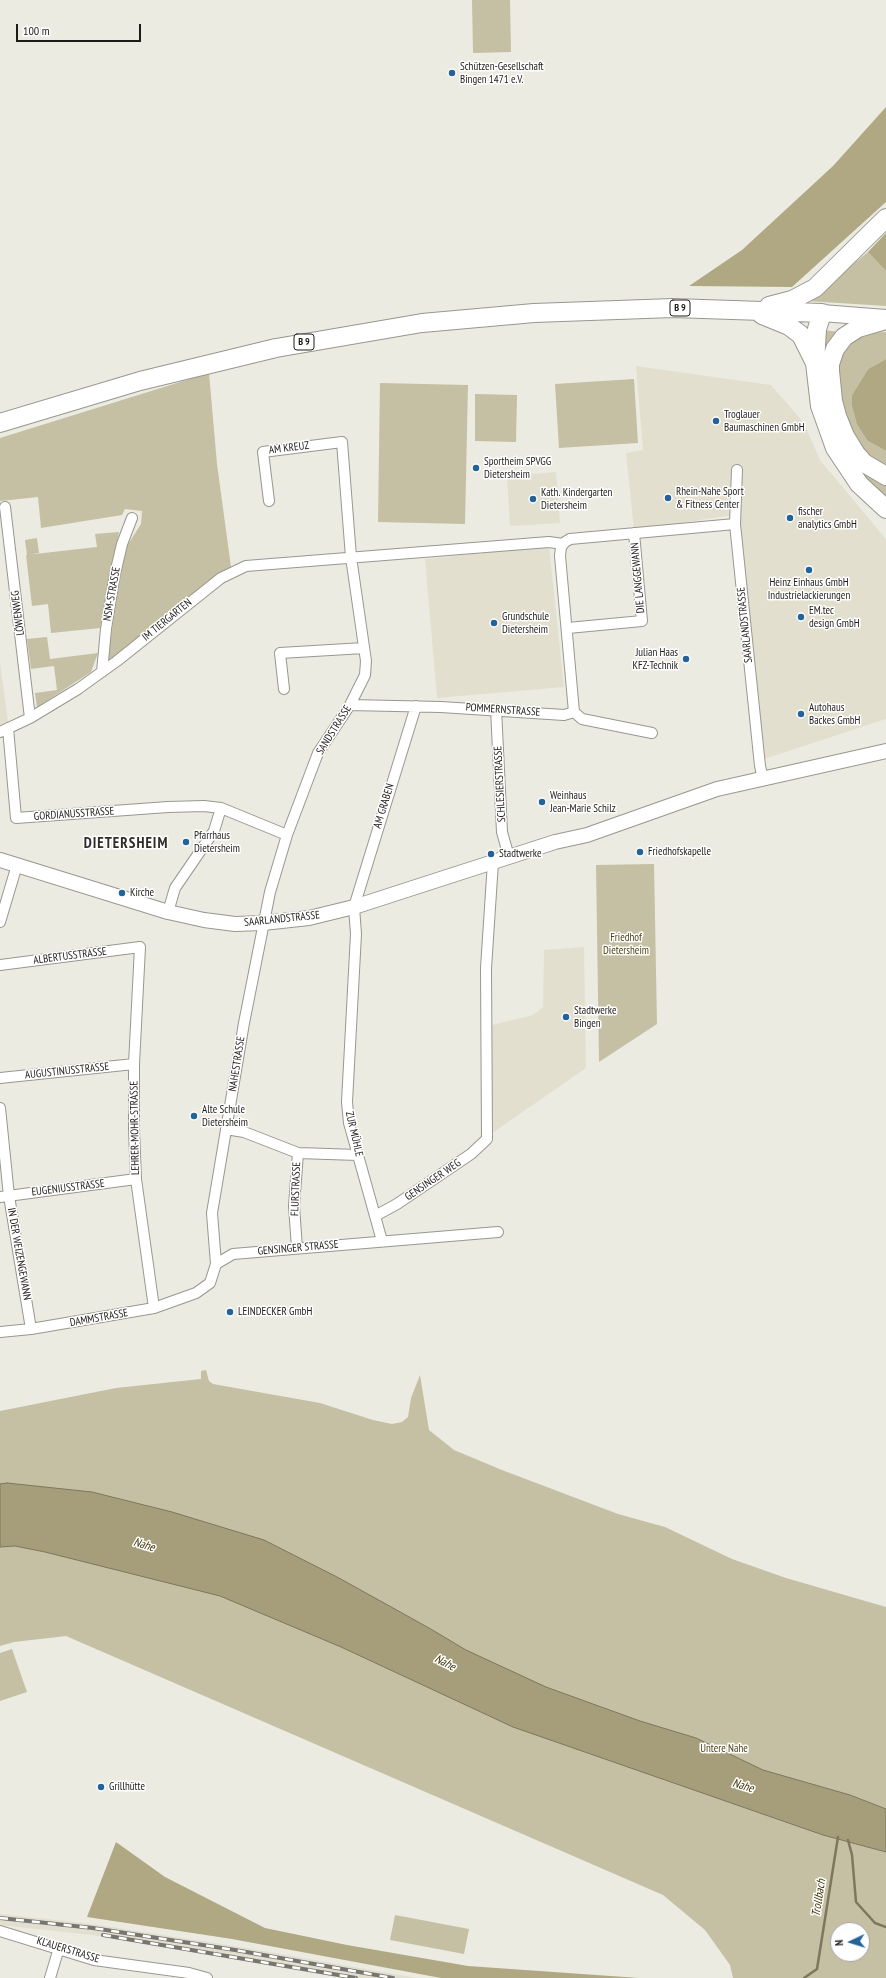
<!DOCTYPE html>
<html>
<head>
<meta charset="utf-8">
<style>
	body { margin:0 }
	#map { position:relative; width:886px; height:1978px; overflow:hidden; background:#ecebe2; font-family:"PT Sans Narrow",sans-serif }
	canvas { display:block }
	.north { position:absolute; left:830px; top:1922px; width:40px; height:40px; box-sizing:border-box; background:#fff; border:1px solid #a5a4a3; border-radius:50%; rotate:266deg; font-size:11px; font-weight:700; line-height:16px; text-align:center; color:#1d1c19 }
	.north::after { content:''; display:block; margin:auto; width:14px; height:18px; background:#236399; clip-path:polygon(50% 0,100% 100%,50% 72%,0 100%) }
	.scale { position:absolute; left:16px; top:24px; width:125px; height:18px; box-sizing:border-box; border:2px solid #1d1c19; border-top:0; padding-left:5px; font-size:12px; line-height:14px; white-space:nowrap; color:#1d1c19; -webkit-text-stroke:3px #fff; paint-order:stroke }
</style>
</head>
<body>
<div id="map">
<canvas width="886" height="1978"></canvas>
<div class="north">N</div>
<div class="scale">100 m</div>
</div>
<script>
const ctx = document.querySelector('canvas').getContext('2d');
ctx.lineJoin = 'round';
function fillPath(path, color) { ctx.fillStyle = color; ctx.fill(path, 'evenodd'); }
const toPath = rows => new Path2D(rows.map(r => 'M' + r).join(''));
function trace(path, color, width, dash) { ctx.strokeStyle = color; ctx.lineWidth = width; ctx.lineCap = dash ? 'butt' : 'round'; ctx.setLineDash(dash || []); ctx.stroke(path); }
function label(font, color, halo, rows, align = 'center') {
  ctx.font = font + ' "PT Sans Narrow",sans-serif'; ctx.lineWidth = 3; ctx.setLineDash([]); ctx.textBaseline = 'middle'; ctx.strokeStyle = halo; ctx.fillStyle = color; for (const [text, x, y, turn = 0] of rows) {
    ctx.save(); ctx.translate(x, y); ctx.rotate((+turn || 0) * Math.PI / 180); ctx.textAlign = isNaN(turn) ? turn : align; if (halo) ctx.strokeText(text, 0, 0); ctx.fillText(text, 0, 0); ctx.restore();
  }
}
fillPath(toPath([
	[636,366,771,385,804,423,820,460,886,539,886,719,764,759,733,515,634,530,626,453,643,450],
	[556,472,560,523,510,526,507,476],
	[549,546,564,687,437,698,425,559],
	[0,662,8,722,0,727],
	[584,947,586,1068,491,1134,492,1025,533,1015,543,1007,544,950],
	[0,1914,92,1924,234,1946,417,1978,342,1978,92,1935,0,1925]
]), '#e2dfcf');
fillPath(toPath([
	[472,0,510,0,511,52,473,53],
	[868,252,886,271,886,306,807,301],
	[823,330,840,332,832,417,886,479,886,505,865,483,829,420],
	[886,332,886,359,868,369,852,395,868,441,886,451,886,470,881,469,845,429,836,362,845,346,860,333],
	[209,373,217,464,231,567,188,599,106,667,125,549,141,524,142,511,125,509,122,515,41,528,38,497,0,501,0,438],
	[634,379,638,443,559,448,555,384],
	[380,383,468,385,465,524,378,522],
	[475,394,517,395,516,442,475,441],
	[119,532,100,628,51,633,48,604,32,606,26,555,97,547,95,534],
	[37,538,39,553,27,555,25,540],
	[47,637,50,659,98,653,91,672,37,707,35,693,57,690,54,666,31,669,27,639],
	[654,864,657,1024,599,1062,596,865],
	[206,1370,209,1381,213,1384,320,1403,373,1420,392,1424,402,1422,408,1417,411,1398,420,1375,429,1430,454,1450,502,1470,618,1514,665,1527,732,1559,786,1578,886,1607,886,1978,733,1978,730,1965,705,1930,663,1895,66,1636,14,1642,0,1646,0,1411,116,1388,201,1379,201,1371],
	[838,1930,862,1930,862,1954,838,1954],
	[12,1649,27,1692,0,1701,0,1653],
	[395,1915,469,1929,464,1954,390,1940]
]), '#c5bfa4');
fillPath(toPath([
	[886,107,886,202,792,287,689,286,742,250,833,166],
	[886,233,886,271,868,252],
	[886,359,886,451,868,441,857,424,852,405,852,395,868,369],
	[116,1842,165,1877,265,1928,347,1945,468,1966,639,1978,441,1978,232,1939,87,1917]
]), '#afa883');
const water = toPath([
	[7,1483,92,1492,172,1512,264,1540,339,1578,429,1628,466,1650,546,1687,640,1721,696,1738,763,1770,850,1795,886,1809,886,1852,823,1835,513,1727,341,1647,220,1596,45,1552,15,1546,0,1547,0,1484,7,1483]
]);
fillPath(water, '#a69e7a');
trace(water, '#7d775d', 1);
trace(toPath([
	[848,1840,852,1855,856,1902,875,1923,886,1927],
	[804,1978,817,1969,838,1837]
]), '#7d775d', 2.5);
const street = toPath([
	[737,470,735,524,760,766,763,779],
	[5,507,30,718],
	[568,628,642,621,634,533],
	[102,672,106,629,115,574,122,544,132,518],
	[284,689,280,653,364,648],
	[350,705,441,707,564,715,574,712,582,719,652,733],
	[496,709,502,832,509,857],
	[574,712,560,556,561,547,565,542,570,539,735,524],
	[8,728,16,818,168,807,204,806,221,808,287,835],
	[0,732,30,718,78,689,117,661,221,578,246,566,549,542,563,544],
	[168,912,175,888,214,831,221,808],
	[0,922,17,865],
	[0,965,140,947,134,1064,134,1130,136,1179,154,1308],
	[0,1078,134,1064],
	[0,1108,9,1196,31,1329],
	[226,1129,244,1132,298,1153,358,1155],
	[0,1197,136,1179],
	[375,1216,397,1204,471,1154,487,1139,486,968,493,862],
	[382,1241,349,1123,347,1102,356,934,354,907,416,706],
	[297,1248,294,1206,298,1153],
	[216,1264,233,1254,498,1232],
	[0,1332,31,1329,154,1308,196,1293,210,1283,216,1264,212,1213,244,1023,270,892,287,835,318,753,350,705,365,675,366,661,351,557,342,442,263,452,269,501],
	[0,1931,94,1960,189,1973,207,1978],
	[50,1978,59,1948]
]);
const secondary = toPath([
	[0,860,168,912,204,920,235,924,263,923,309,918,354,907,555,842,587,835,717,789,886,751]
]);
const primary = toPath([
	[822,313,886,318]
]);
const highway = toPath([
	[769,306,792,300,815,288,886,218],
	[762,315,789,326,801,335,815,363,820,406,835,448,859,484,886,509],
	[886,320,858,328,844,337,835,349,830,364,830,371,833,401,837,416,845,436,856,454,864,463,886,476],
	[0,423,140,381,276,348,422,323,534,313,673,308,822,313,817,329,815,363]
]);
trace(street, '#98978f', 12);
trace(secondary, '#98978f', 16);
trace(primary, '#98978f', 18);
trace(highway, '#98978f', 20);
trace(street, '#fff', 10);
trace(secondary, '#fff', 14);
trace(primary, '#fff', 16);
trace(highway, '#fff', 18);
const rail = toPath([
	[0,1918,93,1928,235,1950,393,1978],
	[103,1935,356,1978]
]);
trace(rail, '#76756f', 4);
trace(rail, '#fff', 2.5, [8]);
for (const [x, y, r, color] of [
	[452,73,4,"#236399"],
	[716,421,4,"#236399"],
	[476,468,4,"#236399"],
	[668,498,4,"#236399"],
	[533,499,4,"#236399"],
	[790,518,4,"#236399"],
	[809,570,4,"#236399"],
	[801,617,4,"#236399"],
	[494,623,4,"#236399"],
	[686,659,4,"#236399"],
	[801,714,4,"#236399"],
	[542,802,4,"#236399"],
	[186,842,4,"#236399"],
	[640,852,4,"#236399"],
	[491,854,4,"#236399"],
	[122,893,4,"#236399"],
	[566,1017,4,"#236399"],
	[194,1116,4,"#236399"],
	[230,1312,4,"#236399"],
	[101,1787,4,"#236399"]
]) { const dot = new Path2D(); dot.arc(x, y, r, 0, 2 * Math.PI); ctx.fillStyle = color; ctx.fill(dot); trace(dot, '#fff', 1.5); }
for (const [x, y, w] of [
	[680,308,20],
	[304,342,20]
]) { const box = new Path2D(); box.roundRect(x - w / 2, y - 8, w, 16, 3); ctx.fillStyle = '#fff'; ctx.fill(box); trace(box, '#1d1c19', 1); }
label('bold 10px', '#1d1c19', null, [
	["B 9",680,308],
	["B 9",304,342]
]);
label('11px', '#1d1c19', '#fff', [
	["Schützen-Gesellschaft",460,67],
	["Bingen 1471 e.V.",460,80],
	["Troglauer",724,415],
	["Baumaschinen GmbH",724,428],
	["Sportheim SPVGG",484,462],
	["Dietersheim",484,475],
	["Rhein-Nahe Sport",676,492],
	["& Fitness Center",676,505],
	["Kath. Kindergarten",541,493],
	["Dietersheim",541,506],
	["fischer",798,512],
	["analytics GmbH",798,525],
	["Heinz Einhaus GmbH",809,583,"center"],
	["Industrielackierungen",809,596,"center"],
	["EM.tec",809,611],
	["design GmbH",809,624],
	["Grundschule",502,617],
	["Dietersheim",502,630],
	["Julian Haas",678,653,"right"],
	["KFZ-Technik",678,666,"right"],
	["Autohaus",809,708],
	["Backes GmbH",809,721],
	["Weinhaus",550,796],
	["Jean-Marie Schilz",550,809],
	["Pfarrhaus",194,836],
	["Dietersheim",194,849],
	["Friedhofskapelle",648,852],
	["Stadtwerke",499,854],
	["Kirche",130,893],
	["Stadtwerke",574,1011],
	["Bingen",574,1024],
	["Alte Schule",202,1110],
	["Dietersheim",202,1123],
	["LEINDECKER GmbH",238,1312],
	["Grillhütte",109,1787]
], 'left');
label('11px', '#1d1c19', '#fff', [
	["AM KREUZ",289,448,-7],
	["DIE LANGGEWANN",638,578,-95],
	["NSM-STRASSE",112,594,-80],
	["LÖWENWEG",18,613,-97],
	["IM TIERGARTEN",167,620,-39],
	["SAARLANDSTRASSE",745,625,-96],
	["POMMERNSTRASSE",503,710,4],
	["SANDSTRASSE",334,730,-58],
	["SCHLESIERSTRASSE",500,784,-93],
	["AM GRABEN",384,806,-73],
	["GORDIANUSSTRASSE",74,814,-4],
	["SAARLANDSTRASSE",282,919,-6],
	["ALBERTUSSTRASSE",70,956,-7],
	["NAHESTRASSE",237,1064,-81],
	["AUGUSTINUSSTRASSE",67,1071,-6],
	["LEHRER-MOHR-STRASSE",135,1128,-91],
	["ZUR MÜHLE",354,1134,77],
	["GENSINGER WEG",433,1180,-34],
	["EUGENIUSSTRASSE",68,1188,-7],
	["FLURSTRASSE",296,1189,-88],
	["GENSINGER STRASSE",298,1248,-5],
	["IN DER WEIZENGEWANN",19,1254,80],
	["DAMMSTRASSE",99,1318,-10],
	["KLAUERSTRASSE",68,1950,17]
]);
label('11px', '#4b4213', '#fff', [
	["Friedhof",626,938],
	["Dietersheim",626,951],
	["Untere Nahe",724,1749]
]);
label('italic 12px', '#413807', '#fff', [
	["Nahe",144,1545,17],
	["Nahe",445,1663,27],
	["Nahe",743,1786,16],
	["Trollbach",819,1898,-81]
]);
ctx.letterSpacing = '1px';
label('bold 15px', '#2e2d27', '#fff', [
	["DIETERSHEIM",126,844]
]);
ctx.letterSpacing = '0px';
</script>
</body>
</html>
